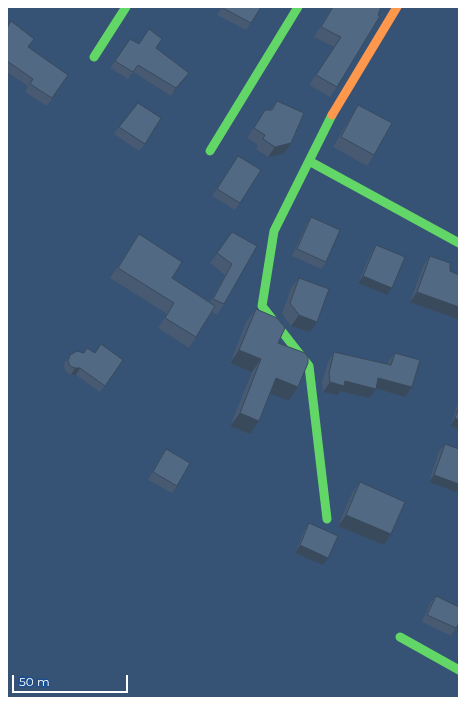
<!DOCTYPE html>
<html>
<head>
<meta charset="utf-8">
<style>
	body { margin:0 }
	#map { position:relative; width:466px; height:705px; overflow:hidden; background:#365274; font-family:Montserrat,sans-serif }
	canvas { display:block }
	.frame { position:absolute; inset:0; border:8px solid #fff; pointer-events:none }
	.scale { position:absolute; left:12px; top:675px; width:116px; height:18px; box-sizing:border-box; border:2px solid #fff; border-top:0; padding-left:5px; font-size:12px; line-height:14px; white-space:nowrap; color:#fff; -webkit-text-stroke:3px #1b4f8f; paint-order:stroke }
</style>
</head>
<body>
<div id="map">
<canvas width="466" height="705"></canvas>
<div class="frame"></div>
<div class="scale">50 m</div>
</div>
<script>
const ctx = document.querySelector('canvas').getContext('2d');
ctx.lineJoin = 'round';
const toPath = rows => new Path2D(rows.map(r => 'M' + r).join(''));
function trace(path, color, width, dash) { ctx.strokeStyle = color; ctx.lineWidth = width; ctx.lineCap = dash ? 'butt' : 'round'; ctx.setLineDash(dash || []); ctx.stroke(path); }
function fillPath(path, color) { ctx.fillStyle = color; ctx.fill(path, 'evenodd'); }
trace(toPath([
	[94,57,126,7],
	[210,151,298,7],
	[309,161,459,243],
	[327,519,309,366,262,306,274,231,332,115],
	[400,637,459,670]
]), '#63d668', 9);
trace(toPath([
	[332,115,397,7]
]), '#ff974d', 9);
fillPath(toPath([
	[222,7,261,7,246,30,217,15],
	[332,7,381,7,337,87,330,97,309,85,334,47,314,37],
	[11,21,28,47,68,75,47,106,25,92,28,86,7,72,7,27],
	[149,29,156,48,189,73,184,80,171,96,133,72,128,79,110,68,130,39,139,44],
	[277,101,291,143,284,154,268,157,256,149,258,145,247,138,265,110,270,110],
	[358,105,374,155,367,166,333,147,351,116],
	[119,127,145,144,139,151,114,134],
	[238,156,240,203,235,210,212,196],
	[311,217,326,262,321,269,292,256,306,225],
	[232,232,257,246,224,304,217,315,212,312,196,337,189,348,158,328,167,314,110,278,139,234,172,278,210,302,225,275,210,263],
	[376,245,387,295,358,283,371,253],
	[430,256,450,271,459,275,459,317,457,319,410,302,423,266],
	[299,278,310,332,291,326,282,314,291,288],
	[256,309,278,343,298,387,289,401,270,393,250,434,230,426,252,372,230,363,246,322],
	[334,352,388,364,388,362,395,353,412,387,405,397,376,388,369,398,340,391,338,395,323,392,322,382,328,362],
	[84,353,95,353,123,360,100,392,76,375,71,375,66,372,64,367,65,362,70,355],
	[459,401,459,429,450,426],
	[445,444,456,492,429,482,439,451],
	[166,449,177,486,172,493,148,480,161,456],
	[360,482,391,534,384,545,338,526,352,493],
	[309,523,323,565,295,553,304,531],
	[436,596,456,628,451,636,422,622,430,603]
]), '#475a72');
fillPath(toPath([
	[189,73,184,80,171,96,176,88],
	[291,143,284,154,268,157,275,147],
	[363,276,392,288,387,295,358,283],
	[417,292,459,307,459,317,457,319,410,302],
	[299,315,317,322,310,332,291,326],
	[239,350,261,359,252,372,230,363],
	[75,368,80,368,76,375,71,375],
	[276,378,298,387,289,401,267,392],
	[378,378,412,387,405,397,372,387],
	[345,381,376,389,369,398,340,391,338,395,323,392,330,382],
	[240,413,259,421,250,434,230,426],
	[455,418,459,420,459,429,450,426],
	[434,475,459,484,459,488,456,492,429,482],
	[346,515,391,534,384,545,338,526],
	[300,545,328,558,323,565,295,553]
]), '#394a5c');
const building = toPath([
	[223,7,261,7,251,23,223,8,223,7],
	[333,7,381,7,378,15,380,16,337,87,316,75,341,37,321,27,333,7],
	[11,21,34,39,28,47,68,75,52,98,30,84,33,79,7,61,7,28,11,21],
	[149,29,162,39,156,48,189,73,176,88,138,65,133,72,115,61,130,39,139,44,149,29],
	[277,101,304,113,291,143,275,147,263,139,265,135,254,128,265,110,272,110,277,101],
	[138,103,161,118,145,144,119,127,138,103],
	[358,105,392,123,374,155,341,137,358,105],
	[238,156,261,170,240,203,217,189,238,156],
	[311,217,340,230,326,262,297,249,311,217],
	[232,232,257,246,224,304,213,299,232,264,217,253,232,232],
	[139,234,182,262,172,278,215,306,196,337,165,318,174,303,118,268,139,234],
	[376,245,405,257,392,288,363,276,376,245],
	[430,256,450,263,450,271,459,275,459,307,417,292,430,256],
	[299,278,329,289,317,322,299,315,290,303,299,278],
	[256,309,277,318,285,328,278,343,305,353,308,357,308,363,298,387,276,378,259,421,240,413,261,359,239,350,256,309],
	[101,344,123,360,105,386,80,368,75,368,70,366,68,361,70,355,77,351,84,353,87,348,95,353,101,344],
	[334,352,391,365,395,353,420,360,412,387,378,378,376,389,345,381,344,386,330,382,329,373,334,352],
	[459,407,459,420,455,418,459,407],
	[445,444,459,449,459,484,434,475,445,444],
	[166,449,190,463,177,486,153,472,166,449],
	[360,482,405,502,391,534,346,515,360,482],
	[309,523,338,536,328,558,300,545,309,523],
	[436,596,459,607,459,623,456,628,427,615,436,596]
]);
fillPath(building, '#526984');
trace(building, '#394a5c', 1);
</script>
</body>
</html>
